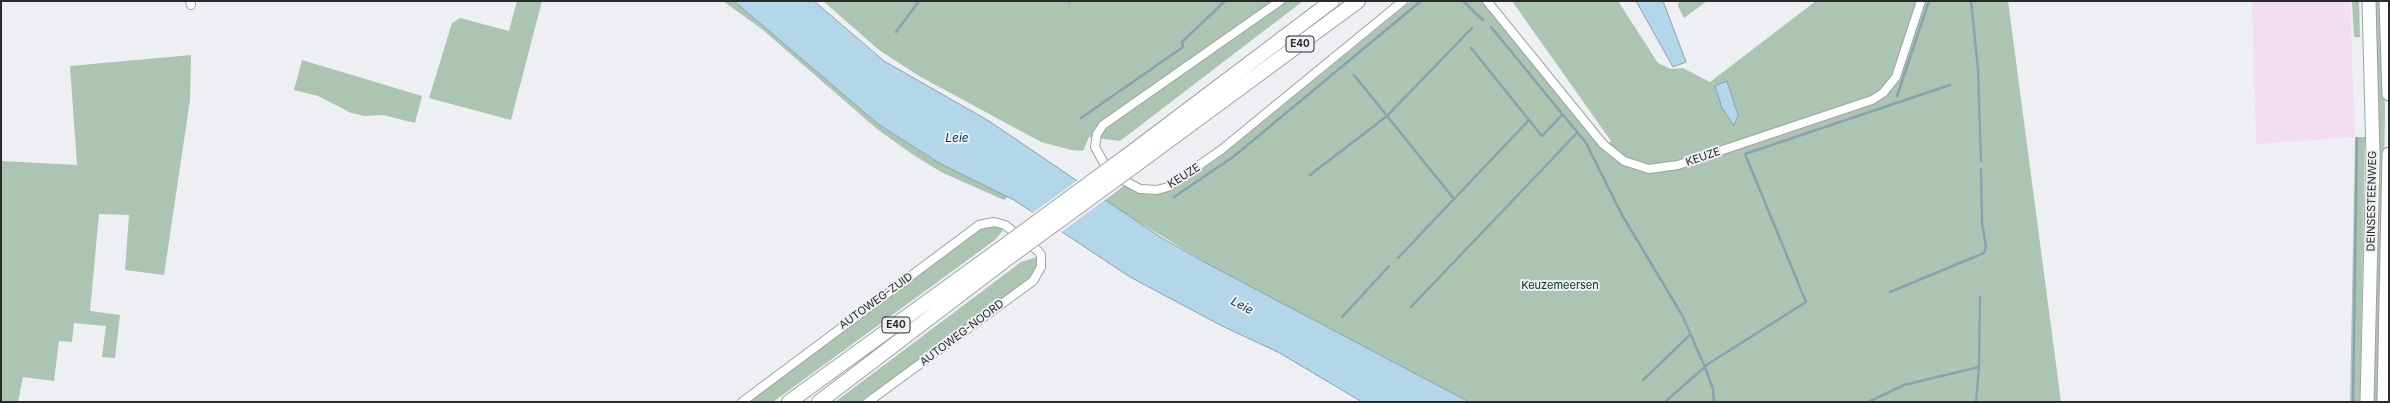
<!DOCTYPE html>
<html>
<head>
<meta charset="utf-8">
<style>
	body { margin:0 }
	#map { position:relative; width:2390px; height:403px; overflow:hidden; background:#edeff2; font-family:Inter,sans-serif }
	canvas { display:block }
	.frame { position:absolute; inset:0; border:2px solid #292a2b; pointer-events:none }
</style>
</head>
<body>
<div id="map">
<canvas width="2390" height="403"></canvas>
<div class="frame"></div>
</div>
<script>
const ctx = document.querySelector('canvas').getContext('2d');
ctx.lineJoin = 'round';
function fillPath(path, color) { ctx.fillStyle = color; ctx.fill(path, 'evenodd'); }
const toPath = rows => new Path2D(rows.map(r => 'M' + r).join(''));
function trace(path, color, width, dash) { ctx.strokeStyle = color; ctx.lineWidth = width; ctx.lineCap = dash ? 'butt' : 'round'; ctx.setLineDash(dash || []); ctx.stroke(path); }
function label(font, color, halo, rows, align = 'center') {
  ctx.font = font + ' Inter,sans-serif'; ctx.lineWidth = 4; ctx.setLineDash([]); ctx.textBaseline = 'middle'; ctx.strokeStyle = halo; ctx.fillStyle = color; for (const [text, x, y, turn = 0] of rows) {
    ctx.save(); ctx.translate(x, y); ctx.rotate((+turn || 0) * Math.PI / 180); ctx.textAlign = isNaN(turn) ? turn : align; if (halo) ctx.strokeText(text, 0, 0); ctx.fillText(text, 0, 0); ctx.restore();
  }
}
fillPath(toPath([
	[2252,1,2350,1,2355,137,2256,144]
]), '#f2deee');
fillPath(toPath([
	[517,1,542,1,511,120,429,98,452,23,460,18,509,31],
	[723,1,734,1,878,124,941,164,1008,197,1004,200,941,172,912,154,877,129,763,30],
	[823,1,1303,1,1120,141,1089,137,1083,151,1071,150,1041,142,919,76,879,50],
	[1411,1,1481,1,1602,149,1611,141,1512,1,1618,1,1658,63,1671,69,1683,68,1710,82,1816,1,2008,1,2061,402,1469,402,1206,263,1104,201,1125,185,1146,194,1173,187,1218,158],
	[1679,1,1707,1,1684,18,1678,6],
	[2352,1,2359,1,2360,37,2354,37],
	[2375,1,2382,1,2385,113,2380,402,2373,402],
	[191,55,190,100,164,275,125,270,129,215,99,214,90,311,120,315,115,358,102,357,106,326,74,323,72,342,59,341,54,381,23,377,18,402,1,401,1,161,77,165,70,66],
	[302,60,422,96,415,123,383,115,365,116,351,113,318,96,294,90],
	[2355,137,2365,137,2360,402,2350,402],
	[993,226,1004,229,995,240,773,402,748,402,980,228],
	[1037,257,1037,266,1030,278,862,402,835,402,1021,262]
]), '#acc5b2');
const water = toPath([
	[734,1,814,1,884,61,989,121,1160,237,1206,263,1469,402,1362,402,1278,352,1224,327,1130,277,1014,200,941,164,878,124,734,1],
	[1636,1,1663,1,1686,62,1673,67,1636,1],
	[1727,81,1738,115,1734,126,1722,108,1715,86,1727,81]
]);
fillPath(water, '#b3d6e8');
trace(water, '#8aa2af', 1);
fillPath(toPath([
	[1078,180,1106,199,1060,233,1031,214]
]), '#edeff2');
trace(toPath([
	[1463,1,1483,20],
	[1971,1,1978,69,1981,161],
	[1069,2,1070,1],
	[1491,27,1586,143,1622,215,1682,315,1705,367,1713,389,1714,402],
	[896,32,919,1],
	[1471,48,1542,136,1562,115],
	[1354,75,1454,199],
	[1897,96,1929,1],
	[1081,118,1183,47,1182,42,1225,1],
	[1310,175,1387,116,1472,28],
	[1174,197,1233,157,1421,1],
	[1398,258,1529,120],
	[1890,292,1984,253,1986,246,1982,223,1981,169],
	[1411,307,1577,133],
	[1342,317,1389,266],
	[1643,380,1690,335],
	[1665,402,1708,364,1806,302,1745,154,1950,85],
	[1868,402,1904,385,1979,367,1980,297],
	[1976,402,1979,367],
	[2353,402,2357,138]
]), '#8aa2af', 2.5);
const minor = toPath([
	[190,1,191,5],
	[1280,1,1103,125,1097,134,1095,147,1106,167,1121,179,1140,189,1157,190,1168,187,1221,150,1403,1],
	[1487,1,1603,144,1624,161,1649,169,1678,165,1872,100,1883,93,1896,77,1921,1],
	[742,402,979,225,994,222,1005,225,1038,251,1041,255,1041,267,1033,281,868,402]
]);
const trunk = toPath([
	[2386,1,2389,94],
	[2367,402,2373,156,2369,1],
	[2384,402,2389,154]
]);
const motorway = toPath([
	[1124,158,1332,1],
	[1134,166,1358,1],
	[789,402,1003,247],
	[819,402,1012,255]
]);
trace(minor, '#9fa1a3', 10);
trace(trunk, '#9fa1a3', 15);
trace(motorway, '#9fa1a3', 16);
trace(minor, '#fff', 8);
trace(trunk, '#fff', 13);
trace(motorway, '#fff', 14);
const motorwayBridge = toPath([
	[1003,247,1124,158],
	[1012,255,1134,166]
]);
trace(motorwayBridge, '#9fa1a3', 16, []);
trace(motorwayBridge, '#fff', 14);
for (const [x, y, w] of [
	[1300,44,28],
	[896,325,28]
]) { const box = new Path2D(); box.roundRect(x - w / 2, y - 8, w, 16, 3); ctx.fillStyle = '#edeff2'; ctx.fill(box); trace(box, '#292a2b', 1); }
label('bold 10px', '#292a2b', null, [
	["E40",1300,44],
	["E40",896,325]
]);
label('11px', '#292a2b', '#edeff2', [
	["KEUZE",1703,157,-19],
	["KEUZE",1184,176,-32],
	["DEINSESTEENWEG",2372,201,-89],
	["AUTOWEG-ZUID",876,301,-36],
	["AUTOWEG-NOORD",962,333,-37]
]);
label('11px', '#003418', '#edeff2', [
	["Keuzemeersen",1560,286]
]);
label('italic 12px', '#043649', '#edeff2', [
	["Leie",957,138],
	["Leie",1242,306,28]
]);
</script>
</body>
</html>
